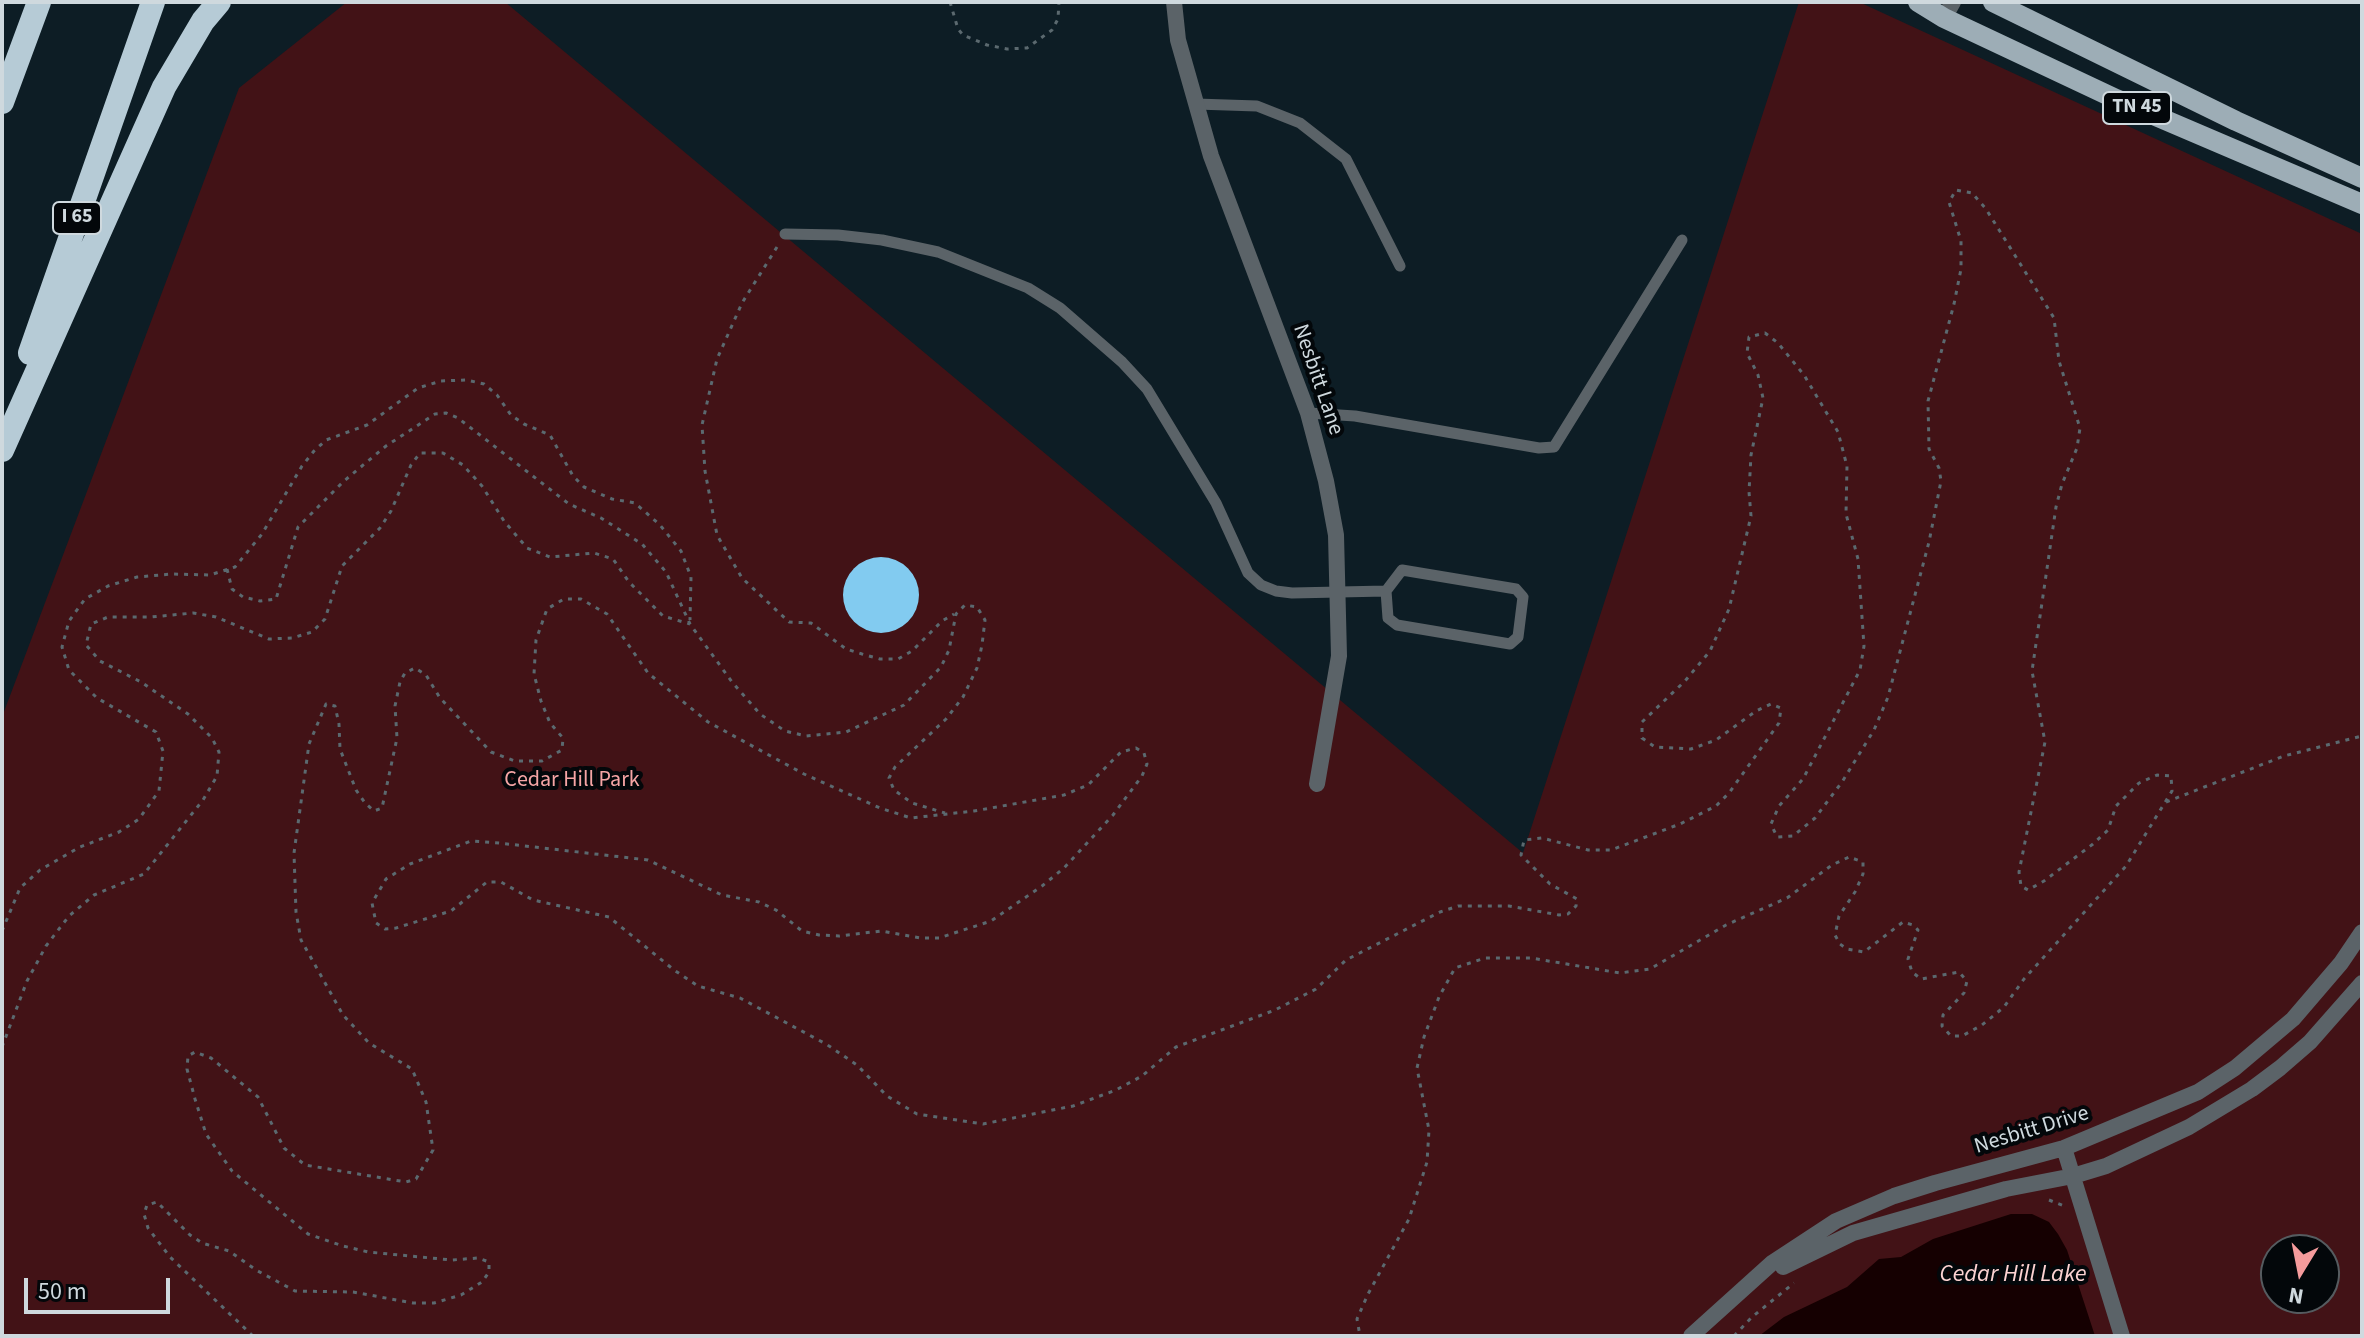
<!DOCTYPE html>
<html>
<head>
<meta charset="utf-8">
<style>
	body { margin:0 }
	#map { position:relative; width:2364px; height:1338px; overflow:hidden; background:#0d1d25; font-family:"Source Sans 3",sans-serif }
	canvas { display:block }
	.frame { position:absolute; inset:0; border:4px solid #cfd9de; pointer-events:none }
	.north { position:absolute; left:2260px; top:1234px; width:80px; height:80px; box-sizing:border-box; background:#03070a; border:2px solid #555b5f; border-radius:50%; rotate:190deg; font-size:22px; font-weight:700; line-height:32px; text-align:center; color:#cfd9de }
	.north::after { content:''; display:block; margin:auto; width:28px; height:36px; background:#f59b9c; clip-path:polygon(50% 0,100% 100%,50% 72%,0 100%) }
	.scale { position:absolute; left:24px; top:1278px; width:146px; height:36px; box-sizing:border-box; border:4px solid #cfd9de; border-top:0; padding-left:10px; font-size:24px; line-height:28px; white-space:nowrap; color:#cfd9de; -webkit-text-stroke:6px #03070a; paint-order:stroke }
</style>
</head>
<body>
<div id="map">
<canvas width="2364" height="1338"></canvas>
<div class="frame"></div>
<div class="north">N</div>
<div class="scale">50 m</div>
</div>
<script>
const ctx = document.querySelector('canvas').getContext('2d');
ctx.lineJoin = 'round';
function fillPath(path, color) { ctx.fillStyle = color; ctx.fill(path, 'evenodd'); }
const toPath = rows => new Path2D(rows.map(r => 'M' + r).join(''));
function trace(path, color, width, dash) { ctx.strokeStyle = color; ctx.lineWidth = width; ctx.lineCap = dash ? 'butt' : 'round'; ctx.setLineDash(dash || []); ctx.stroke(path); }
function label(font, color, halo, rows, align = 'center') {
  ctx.font = font + ' "Source Sans 3",sans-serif'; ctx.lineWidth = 8; ctx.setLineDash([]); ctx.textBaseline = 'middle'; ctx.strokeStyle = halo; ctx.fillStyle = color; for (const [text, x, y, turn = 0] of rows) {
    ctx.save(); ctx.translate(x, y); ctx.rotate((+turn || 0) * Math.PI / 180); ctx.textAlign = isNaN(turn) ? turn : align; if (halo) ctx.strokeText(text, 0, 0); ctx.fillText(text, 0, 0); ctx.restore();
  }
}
fillPath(toPath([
	[347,2,505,2,1523,853,1799,2,1859,2,2362,234,2362,1336,2,1336,2,717,239,88],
	[2276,1250,2324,1250,2324,1298,2276,1298]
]), '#421216');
fillPath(toPath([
	[2011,1214,2032,1214,2049,1222,2058,1234,2067,1250,2095,1336,1759,1336,1784,1317,1847,1287,1879,1259,1901,1257,1933,1239]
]), '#150001');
fillPath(toPath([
	'843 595a38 38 0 1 1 76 0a38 38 0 1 1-76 0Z'
]), '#82cbf0');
trace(toPath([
	[950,2,958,29,963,35,987,45,1007,49,1027,48,1052,30,1058,19,1059,2],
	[777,247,742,303,717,359,702,425,705,471,717,535,742,578,789,622,811,623,846,649,862,654,880,659,898,659,912,651,942,621,954,614],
	[227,569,232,589,243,597,260,601,276,599,298,527,344,481,386,446,435,414,446,413,458,418,569,504,601,518,642,544,666,572,690,624,732,682,760,714,785,731,806,736,846,732,904,705,941,667,949,650,956,614,965,605,977,607,985,620,982,645,977,668,963,697,946,719,895,767,889,778,894,790,912,803,945,813],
	[2166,802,2284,756,2362,736],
	[2,931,20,888,40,870,80,847,119,832,139,819,159,791,163,751,156,732,97,698,69,670,62,647,69,621,85,599,108,586,137,577,172,574,210,575,235,567,262,534,302,466,314,451,326,440,367,425,418,388,441,381,467,380,484,384,497,395,511,415,524,424,550,435,573,476,584,487,612,499,635,503,660,525,681,551,691,577,690,620],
	[2,1047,27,981,46,946,69,916,94,895,144,874,203,800,217,776,219,752,212,738,188,714,141,682,100,661,86,645,91,624,108,617,151,617,193,613,216,617,269,639,292,638,312,632,325,619,342,566,380,528,391,511,411,465,420,453,443,453,463,465,482,486,504,521,527,548,550,557,594,553,613,559,629,582,663,616,690,624],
	[2049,1200,2064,1206],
	[253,1336,170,1257,148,1228,144,1214,147,1205,157,1202,190,1235,202,1243,229,1251,256,1270,295,1291,353,1292,413,1303,434,1303,461,1295,482,1282,489,1272,489,1262,478,1258,452,1260,368,1252,343,1246,308,1234,232,1171,206,1134,195,1099,187,1069,188,1056,195,1052,211,1058,258,1097,284,1148,305,1165,406,1182,416,1179,433,1150,426,1102,412,1069,369,1043,343,1015,301,940,296,912,294,853,309,744,326,704,335,706,339,724,340,749,356,790,365,803,374,811,382,808,397,738,395,706,400,682,405,673,415,668,426,675,440,698,491,752,515,761,542,761,562,750,563,738,550,723,541,701,534,674,536,640,547,609,564,599,581,599,607,614,648,673,708,722,804,774,880,808,911,818,974,811,1064,795,1088,785,1121,752,1136,748,1144,753,1147,764,1142,776,1113,815,1064,868,1042,886,991,921,939,938,921,938,881,931,839,936,819,935,802,931,776,910,759,902,722,895,648,860,499,843,471,841,410,864,386,879,372,903,376,923,385,929,396,928,451,911,487,882,501,882,533,900,609,917,674,970,698,986,740,998,826,1044,857,1065,887,1096,917,1114,983,1124,1073,1106,1116,1090,1142,1076,1176,1047,1275,1010,1316,989,1346,960,1440,912,1458,906,1509,906,1559,915,1568,914,1576,906,1577,899,1550,884,1521,855,1524,840,1542,838,1588,850,1611,850,1680,824,1716,806,1729,793,1779,723,1781,708,1771,704,1756,711,1716,740,1691,749,1655,747,1642,738,1642,722,1685,681,1710,651,1729,609,1751,516,1749,492,1751,455,1763,398,1758,375,1747,353,1749,337,1765,333,1778,343,1804,375,1838,432,1847,466,1846,514,1858,559,1864,646,1860,670,1803,779,1779,806,1771,824,1777,837,1793,836,1815,818,1842,782,1874,730,1888,697,1929,542,1941,481,1939,468,1929,449,1928,401,1954,304,1961,269,1961,241,1949,202,1956,190,1972,193,1986,209,2054,318,2059,361,2080,428,2077,448,2062,484,2056,507,2032,671,2045,742,2019,872,2021,886,2028,890,2044,881,2093,844,2108,830,2116,806,2139,783,2157,775,2171,776,2172,791,2126,866,2024,979,2004,1007,1982,1025,1962,1036,1951,1036,1942,1026,1943,1015,1964,993,1967,981,1959,972,1921,979,1912,972,1908,959,1918,930,1913,925,1903,922,1864,952,1847,949,1840,944,1835,935,1839,916,1855,892,1863,874,1863,862,1849,857,1832,865,1787,898,1726,925,1650,969,1620,973,1531,958,1485,958,1455,968,1439,997,1424,1037,1417,1068,1429,1130,1427,1162,1409,1219,1368,1294,1357,1319,1360,1336],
	[1734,1336,1752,1317,1794,1283]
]), '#5b696f', 3, [4, 6]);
trace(toPath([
	[1196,104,1257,106,1300,123,1346,159,1400,266],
	[785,234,838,235,882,240,938,252,1028,288,1060,308,1122,362,1147,389,1216,503,1248,573,1261,585,1276,591,1292,593,1386,591,1388,618,1397,625,1510,644,1518,637,1523,597,1516,589,1402,570,1386,591],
	[1308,413,1355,416,1539,448,1554,447,1682,240]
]), '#5b6368', 11);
trace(toPath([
	[1174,2,1178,40,1211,156,1308,413,1326,481,1336,535,1339,656,1317,784],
	[1944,18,1953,2],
	[2064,1148,2122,1336],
	[1783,1267,1853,1233,2006,1189,2073,1176,2106,1166,2189,1127,2252,1089,2280,1068,2310,1042,2362,983],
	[1691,1336,1772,1263,1836,1221,1894,1196,1935,1183,2064,1148,2198,1092,2235,1068,2293,1019,2341,963,2362,932]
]), '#5b6368', 16);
trace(toPath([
	[1918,2,1944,18,2116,99,2362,204],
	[1993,2,2236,121,2362,178]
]), '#9dadb6', 20);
trace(toPath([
	[2,102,39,2],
	[30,353,153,2],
	[2,450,164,87,203,21,219,2]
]), '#b6cbd6', 24);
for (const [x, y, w] of [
	[2137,108,68],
	[77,218,48]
]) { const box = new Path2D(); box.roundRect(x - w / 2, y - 16, w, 32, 6); ctx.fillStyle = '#03070a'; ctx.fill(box); trace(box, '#cfd9de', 2); }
label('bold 20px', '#cfd9de', null, [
	["TN 45",2137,108],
	["I 65",77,218]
]);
label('22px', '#cfd9de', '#03070a', [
	["Nesbitt Lane",1317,380,71],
	["Nesbitt Drive",2032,1131,-17]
]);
label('22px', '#f6a5a5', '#03070a', [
	["Cedar Hill Park",572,781]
]);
label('italic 24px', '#fdd3d2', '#03070a', [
	["Cedar Hill Lake",2013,1276]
]);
</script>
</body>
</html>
